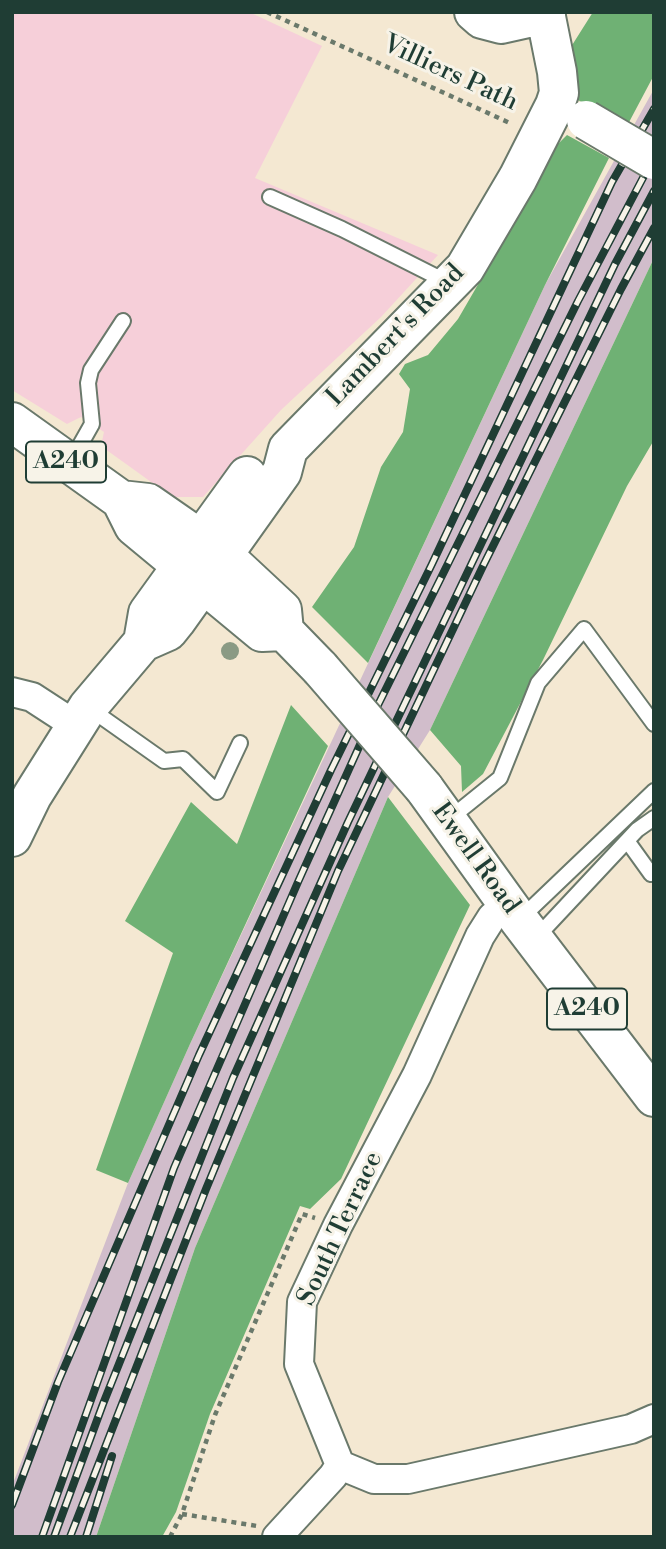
<!DOCTYPE html>
<html>
<head>
<meta charset="utf-8">
<style>
	body { margin:0 }
	#map { position:relative; width:666px; height:1549px; overflow:hidden; background:#f4e8d2; font-family:"Libre Bodoni",serif }
	canvas { display:block }
	.frame { position:absolute; inset:0; border:14px solid #1f3d34; pointer-events:none }
</style>
</head>
<body>
<div id="map">
<canvas width="666" height="1549"></canvas>
<div class="frame"></div>
</div>
<script>
const ctx = document.querySelector('canvas').getContext('2d');
ctx.lineJoin = 'round';
function fillPath(path, color) { ctx.fillStyle = color; ctx.fill(path, 'evenodd'); }
const toPath = rows => new Path2D(rows.map(r => 'M' + r).join(''));
function trace(path, color, width, dash) { ctx.strokeStyle = color; ctx.lineWidth = width; ctx.lineCap = dash ? 'butt' : 'round'; ctx.setLineDash(dash || []); ctx.stroke(path); }
function label(font, color, halo, rows, align = 'center') {
  ctx.font = font + ' "Libre Bodoni",serif'; ctx.lineWidth = 6; ctx.setLineDash([]); ctx.textBaseline = 'middle'; ctx.strokeStyle = halo; ctx.fillStyle = color; for (const [text, x, y, turn = 0] of rows) {
    ctx.save(); ctx.translate(x, y); ctx.rotate((+turn || 0) * Math.PI / 180); ctx.textAlign = isNaN(turn) ? turn : align; if (halo) ctx.strokeText(text, 0, 0); ctx.fillText(text, 0, 0); ctx.restore();
  }
}
fillPath(toPath([
	[12,12,249,12,322,46,255,178,438,255,381,317,281,410,203,497,172,497,101,446,104,432,92,424,81,417,67,424,12,390]
]), '#f6cfd9');
fillPath(toPath([
	[654,89,654,258,430,730,388,797,195,1248,96,1537,12,1537,12,1486,128,1183,190,1044,545,285]
]), '#d1bdcb');
fillPath(toPath([
	[593,12,654,12,654,75,627,126,576,99,569,50],
	[567,135,609,158,545,285,368,663,312,607,354,547,381,467,403,432,410,389,399,374,405,364,428,355,458,319,498,250,507,217,538,164],
	[654,258,654,440,627,486,543,660,483,774,462,792,461,766,430,730],
	[291,705,328,746,190,1044,128,1183,96,1170,173,953,125,921,191,802,237,844],
	[388,797,470,905,341,1179,310,1209,300,1206,210,1414,176,1512,162,1537,96,1537,195,1248]
]), '#6fb174');
const lane = toPath([
	[270,197,342,229,449,283],
	[70,463,92,424,88,383,91,370,123,321],
	[89,708,164,761,183,759,217,792,240,743],
	[448,820,500,778,538,683,584,629,654,724],
	[628,842,651,874],
	[520,919,654,791],
	[535,939,637,830,654,818]
]);
const street = toPath([
	[12,692,32,697,75,725],
	[507,904,492,917,480,936,417,1075,338,1225,302,1302,299,1364,340,1465,374,1479,408,1479,631,1429,654,1419],
	[277,1537,333,1476,340,1465]
]);
const secondary = toPath([
	[474,12,482,19,501,24,546,14],
	[143,642,148,613,247,476],
	[12,837,32,796,88,707,143,642,168,631,176,621,282,472,288,449,465,268,518,178,555,105,559,93,557,72,545,12]
]);
const primary = toPath([
	[12,422,121,500,134,526,262,632,284,631],
	[121,500,148,503,223,555,282,610,284,631,320,668],
	[424,788,519,920,654,1097]
]);
trace(lane, '#6a796b', 18);
trace(street, '#6a796b', 32);
trace(secondary, '#6a796b', 42);
trace(primary, '#6a796b', 42);
trace(toPath([
	[267,12,512,124],
	[182,1514,257,1526],
	[170,1537,182,1514,215,1415,302,1214,315,1218]
]), '#6a796b', 4.5, [5, 5]);
trace(lane, '#fff', 14);
trace(street, '#fff', 28);
trace(secondary, '#fff', 38);
trace(primary, '#fff', 38);
const rail = toPath([
	[12,1505,58,1382,199,1055,331,770,432,564,612,182,654,109],
	[42,1537,174,1168,298,882,377,707,578,301,654,157],
	[54,1537,103,1404,233,1078,348,822,615,264,654,191],
	[70,1537,206,1189,338,871,483,566,621,289,654,228],
	[86,1537,112,1456]
]);
trace(rail, '#1f3d34', 8);
trace(rail, '#f7f3e8', 5, [16]);
const secondaryBridge = toPath([
	[586,120,654,160]
]);
const primaryBridge = toPath([
	[320,668,424,788]
]);
trace(secondaryBridge, '#6a796b', 42, []);
trace(primaryBridge, '#6a796b', 42, []);
trace(secondaryBridge, '#fff', 38);
trace(primaryBridge, '#fff', 38);
ctx.fillStyle = '#8a9a84';
for (const [x, y] of [
	[230,651]
]) { ctx.beginPath(); ctx.arc(x, y, 9, 0, 2 * Math.PI); ctx.fill(); }
for (const [x, y, w] of [
	[66,462,80],
	[587,1009,80]
]) { const box = new Path2D(); box.roundRect(x - w / 2, y - 20.5, w, 41, 5); ctx.fillStyle = '#f7f3e8'; ctx.fill(box); trace(box, '#1f3d34', 2); }
label('bold 24px', '#1f3d34', null, [
	["A240",66,462],
	["A240",587,1009]
]);
label('26px', '#1f3d34', '#f7f3e8', [
	["Villiers Path",450,74,25],
	["Lambert's Road",396,336,-46],
	["Ewell Road",475,859,54],
	["South Terrace",341,1229,-65]
]);
</script>
</body>
</html>
